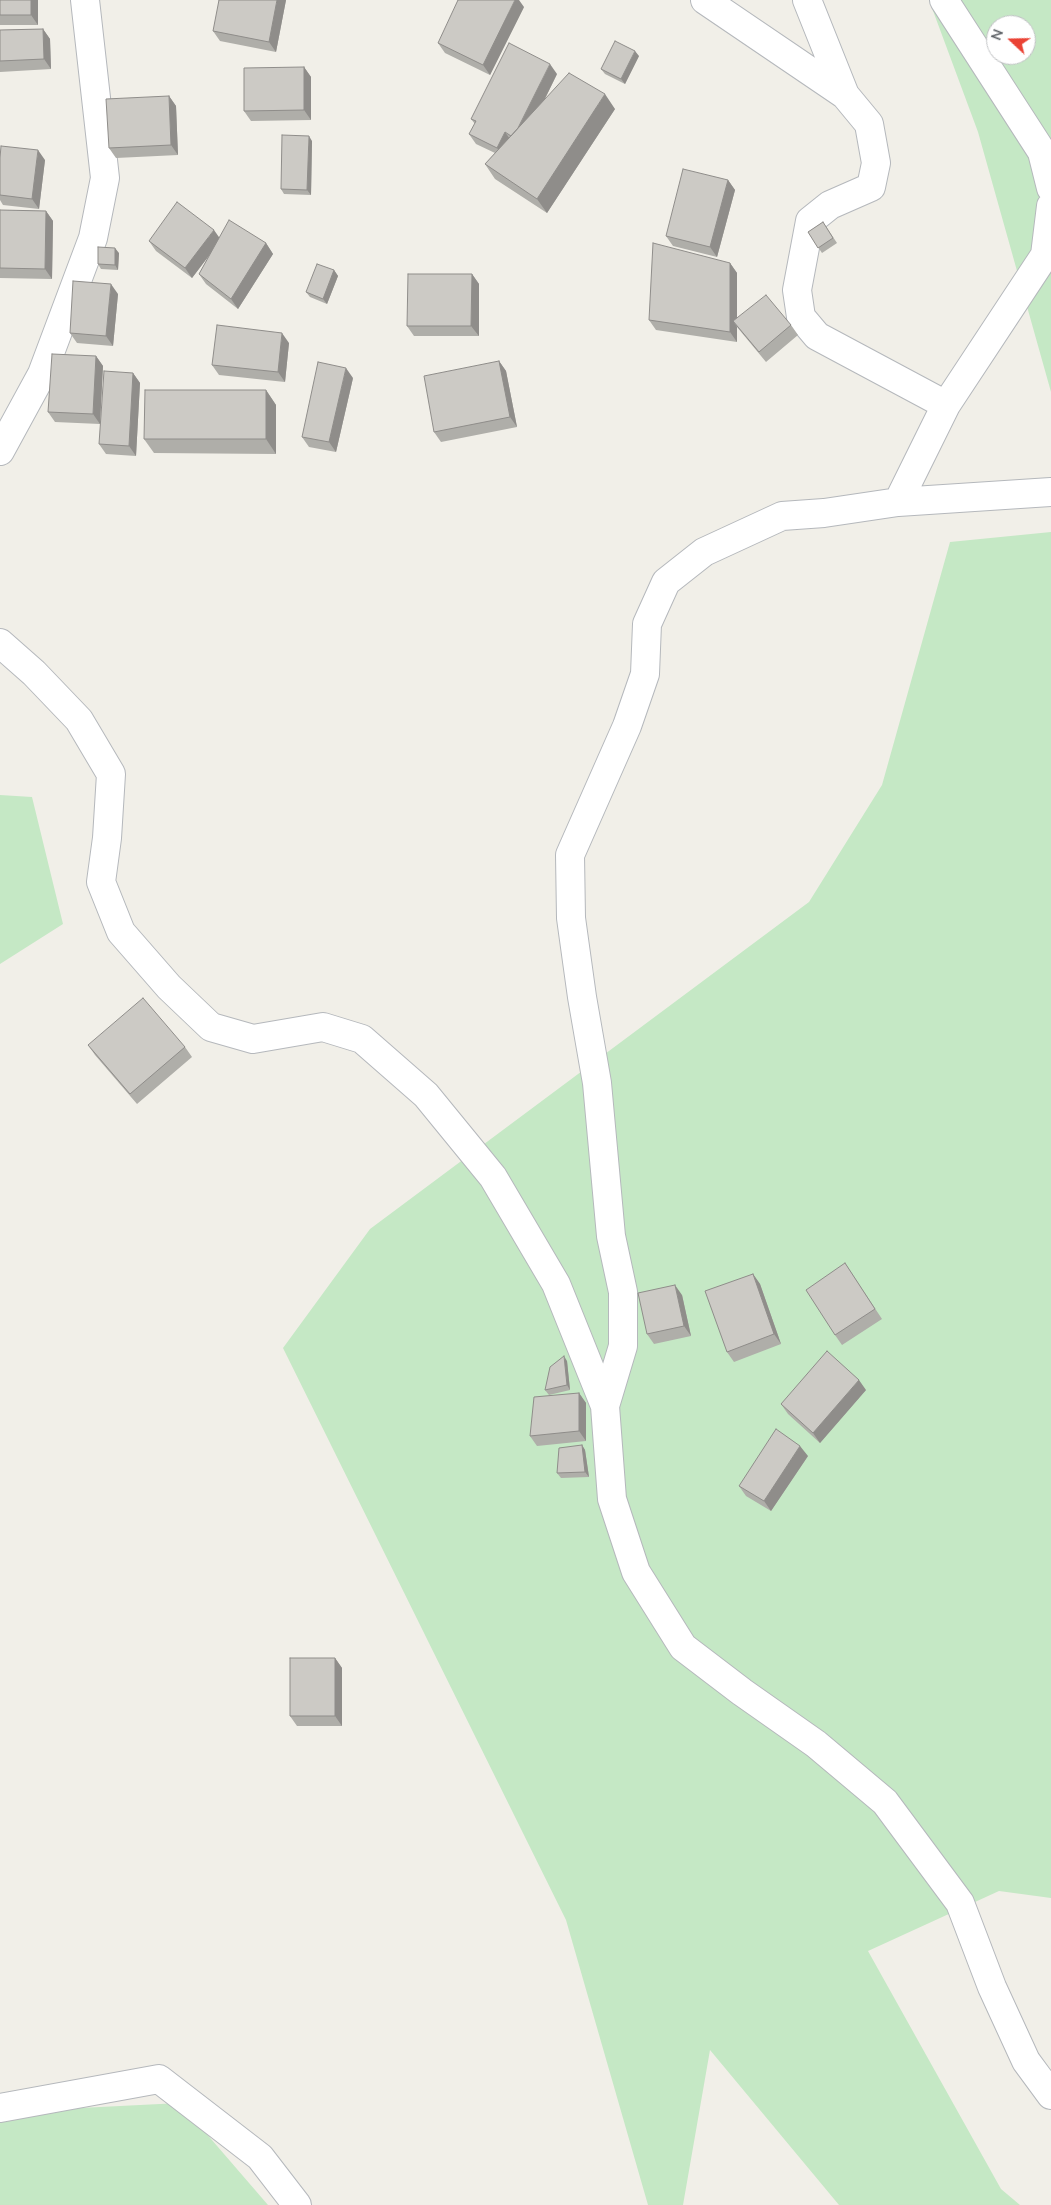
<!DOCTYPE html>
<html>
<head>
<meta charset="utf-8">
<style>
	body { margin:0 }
	#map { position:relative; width:1051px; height:2205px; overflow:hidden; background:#f1efe8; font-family:"Nunito Sans",sans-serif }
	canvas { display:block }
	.north { position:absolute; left:986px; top:15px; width:50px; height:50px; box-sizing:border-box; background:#fff; border:1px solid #bfc1c3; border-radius:50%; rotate:291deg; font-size:14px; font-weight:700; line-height:20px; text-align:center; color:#5f6368 }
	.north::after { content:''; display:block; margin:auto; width:18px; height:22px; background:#ea4335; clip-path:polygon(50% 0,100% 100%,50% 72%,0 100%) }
</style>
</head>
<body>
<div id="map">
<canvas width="1051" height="2205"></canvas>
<div class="north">N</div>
</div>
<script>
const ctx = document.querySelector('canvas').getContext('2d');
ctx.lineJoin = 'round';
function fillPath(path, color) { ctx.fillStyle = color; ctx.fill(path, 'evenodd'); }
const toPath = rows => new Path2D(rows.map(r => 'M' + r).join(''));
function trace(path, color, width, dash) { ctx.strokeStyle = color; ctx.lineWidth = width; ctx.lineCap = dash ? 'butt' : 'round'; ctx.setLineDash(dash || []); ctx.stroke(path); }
fillPath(toPath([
	[929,0,1051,0,1051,392,978,132],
	[996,25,1026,25,1026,55,996,55],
	[1051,532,1051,1898,999,1891,868,1951,1001,2189,1020,2205,839,2205,710,2050,683,2205,648,2205,566,1920,283,1348,370,1229,809,902,882,785,950,542],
	[0,795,32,797,63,924,0,964],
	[180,2103,268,2205,0,2205,0,2112]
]), '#c5e8c5');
const minor = toPath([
	[705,0,845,95,869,124,876,163,871,187,830,205,810,221,797,290,801,317,817,336,946,405],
	[807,0,845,95],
	[944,0,1042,152,1051,188],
	[0,451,42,374,93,238,105,178,85,0],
	[1051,492,898,502,824,513,782,516,704,552,666,582,647,624,645,674,627,726,570,855,571,918,582,997,597,1083,611,1236,623,1292,623,1346,605,1406,612,1499,636,1572,683,1647,742,1692,816,1744,885,1802,960,1903,992,1987,1026,2061,1051,2095],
	[898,502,946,405,1045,255,1051,206],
	[0,643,34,673,79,720,111,774,107,838,101,882,121,932,169,987,211,1027,253,1039,323,1027,362,1039,426,1095,493,1177,556,1284,605,1406],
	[0,2108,159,2079,260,2157,297,2205]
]);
trace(minor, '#b5b8bc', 30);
trace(minor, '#fff', 28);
fillPath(toPath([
	[0,0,38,0,38,25,0,25],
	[286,0,276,52,220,41,213,31],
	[524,7,490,75,445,53,438,43],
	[43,29,50,39,51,69,0,72,0,30],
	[639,56,625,84,605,74,601,69],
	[304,67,311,77,311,120,251,121,244,111],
	[557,74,545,99,615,109,547,213,495,179,485,164,495,153,476,144,469,134,475,124,471,119],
	[169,96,176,106,178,155,116,158,109,148],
	[312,141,311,195,284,194,281,189],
	[0,158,45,160,39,209,3,205,0,200],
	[728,180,735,190,717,257,673,246,666,236],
	[0,210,46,211,53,221,52,279,0,278],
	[823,222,837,243,822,253,808,232],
	[219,238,266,243,273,254,238,309,206,284,199,274,210,254,192,278,156,251,149,241],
	[119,253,118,270,101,269,98,264],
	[730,263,737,273,737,318,791,325,798,335,766,362,737,327,737,342,656,330,649,320],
	[334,270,338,276,327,304,310,297,306,292],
	[472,274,479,284,479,336,414,336,407,326],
	[118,294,113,346,77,343,70,333],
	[289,343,285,382,219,375,212,365],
	[96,356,103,366,100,424,55,422,48,412],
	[499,361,506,371,517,427,441,442,434,432],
	[133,373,140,383,136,456,106,454,99,444],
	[353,378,336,452,309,447,302,437],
	[266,390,276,405,276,454,154,453,144,439],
	[88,1045,185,1047,192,1057,137,1104,95,1055],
	[845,1263,882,1319,842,1345,835,1335],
	[753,1274,760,1284,781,1344,734,1362,727,1352],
	[682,1295,691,1336,654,1344,647,1334],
	[567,1361,570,1390,549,1395,545,1390],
	[866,1390,820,1443,788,1414,781,1404],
	[579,1393,586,1403,586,1441,537,1446,530,1436],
	[582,1445,585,1450,589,1477,561,1478,557,1473],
	[808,1456,771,1511,746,1496,739,1486],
	[335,1658,342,1668,342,1726,297,1726,290,1716]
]), '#afaea9');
fillPath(toPath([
	[31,0,38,0,38,25,31,15],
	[277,0,286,0,276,52,269,42],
	[515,0,519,0,524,7,490,75,483,65],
	[43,29,50,39,51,69,44,59],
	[635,51,639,56,625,84,621,79],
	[550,64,557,74,521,147,514,137],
	[304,67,311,77,311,120,304,110],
	[605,94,615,109,547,213,537,199],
	[169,96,176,106,178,155,171,145],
	[505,132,512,142,504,158,497,148],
	[309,136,312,141,311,195,307,190],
	[38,150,45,160,39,209,32,199],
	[728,180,735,190,717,257,710,247],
	[46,211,53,221,52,279,45,269],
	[214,230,221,240,192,278,185,268],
	[266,243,273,254,238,309,231,299],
	[115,248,119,253,118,270,115,265],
	[730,263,737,273,737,326,733,321,737,327,737,342,730,332],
	[334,270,338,276,327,304,323,299],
	[472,274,479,284,479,336,471,326],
	[111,284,118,294,113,346,106,336],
	[282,333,289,343,285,382,278,372],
	[96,356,103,366,100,424,93,414],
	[499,361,506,371,517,427,510,417],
	[346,368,353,378,336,452,329,442],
	[133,373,140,383,136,456,129,446],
	[266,390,276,405,276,454,266,439],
	[753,1274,760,1284,781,1344,774,1334],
	[675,1285,682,1295,691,1336,684,1326],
	[564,1356,567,1361,570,1390,567,1385],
	[859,1380,866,1390,820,1443,813,1433],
	[579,1393,586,1403,586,1441,579,1431],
	[582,1445,585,1450,589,1477,585,1472],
	[800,1446,808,1456,771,1511,764,1501],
	[335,1658,342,1668,342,1726,335,1716]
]), '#8f8d8a');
const building = toPath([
	[0,0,31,0,31,15,0,15,0,0],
	[219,0,277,0,269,42,213,31,219,0],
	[458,0,515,0,483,65,438,43,458,0],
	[43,29,44,59,0,61,0,30,43,29],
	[615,41,635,51,621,79,601,69,615,41],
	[509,43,550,64,518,128,511,136,505,132,497,148,469,134,476,121,471,119,509,43],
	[304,67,304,110,244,111,244,68,304,67],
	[569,73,605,94,537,199,485,164,569,73],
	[169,96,171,145,109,148,106,99,169,96],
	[282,135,309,136,307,190,281,189,282,135],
	[1,146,38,150,32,199,0,195,0,158,1,146],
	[683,169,728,180,710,247,666,236,683,169],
	[177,202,214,230,185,268,149,241,177,202],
	[0,210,46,211,45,269,0,268,0,210],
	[229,220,266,243,231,299,199,274,229,220],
	[823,222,833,238,818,248,808,232,823,222],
	[653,243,730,263,730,332,649,320,653,243],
	[98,247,115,248,115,265,98,264,98,247],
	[317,264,334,270,323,299,306,292,317,264],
	[408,274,472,274,471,326,407,326,408,274],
	[73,281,111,284,106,336,70,333,73,281],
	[766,295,791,325,759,352,733,321,766,295],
	[217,325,282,333,278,372,212,365,217,325],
	[52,354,96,356,93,414,48,412,52,354],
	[499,361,510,417,434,432,424,376,499,361],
	[318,362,346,368,329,442,302,437,318,362],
	[104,371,133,373,129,446,99,444,104,371],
	[145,390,266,390,266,439,144,439,145,390],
	[143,998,185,1047,130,1094,88,1045,143,998],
	[845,1263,875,1309,835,1335,806,1290,845,1263],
	[753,1274,774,1334,727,1352,705,1291,753,1274],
	[675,1285,684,1326,647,1334,638,1293,675,1285],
	[827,1351,859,1380,813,1433,781,1404,827,1351],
	[564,1356,567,1385,545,1390,550,1367,564,1356],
	[579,1393,579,1431,530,1436,534,1397,579,1393],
	[776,1429,800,1446,764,1501,739,1486,776,1429],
	[582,1445,585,1472,557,1473,559,1448,582,1445],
	[290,1658,335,1658,335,1716,290,1716,290,1658]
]);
fillPath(building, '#cccac5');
trace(building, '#8f8d8a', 1);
</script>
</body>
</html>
